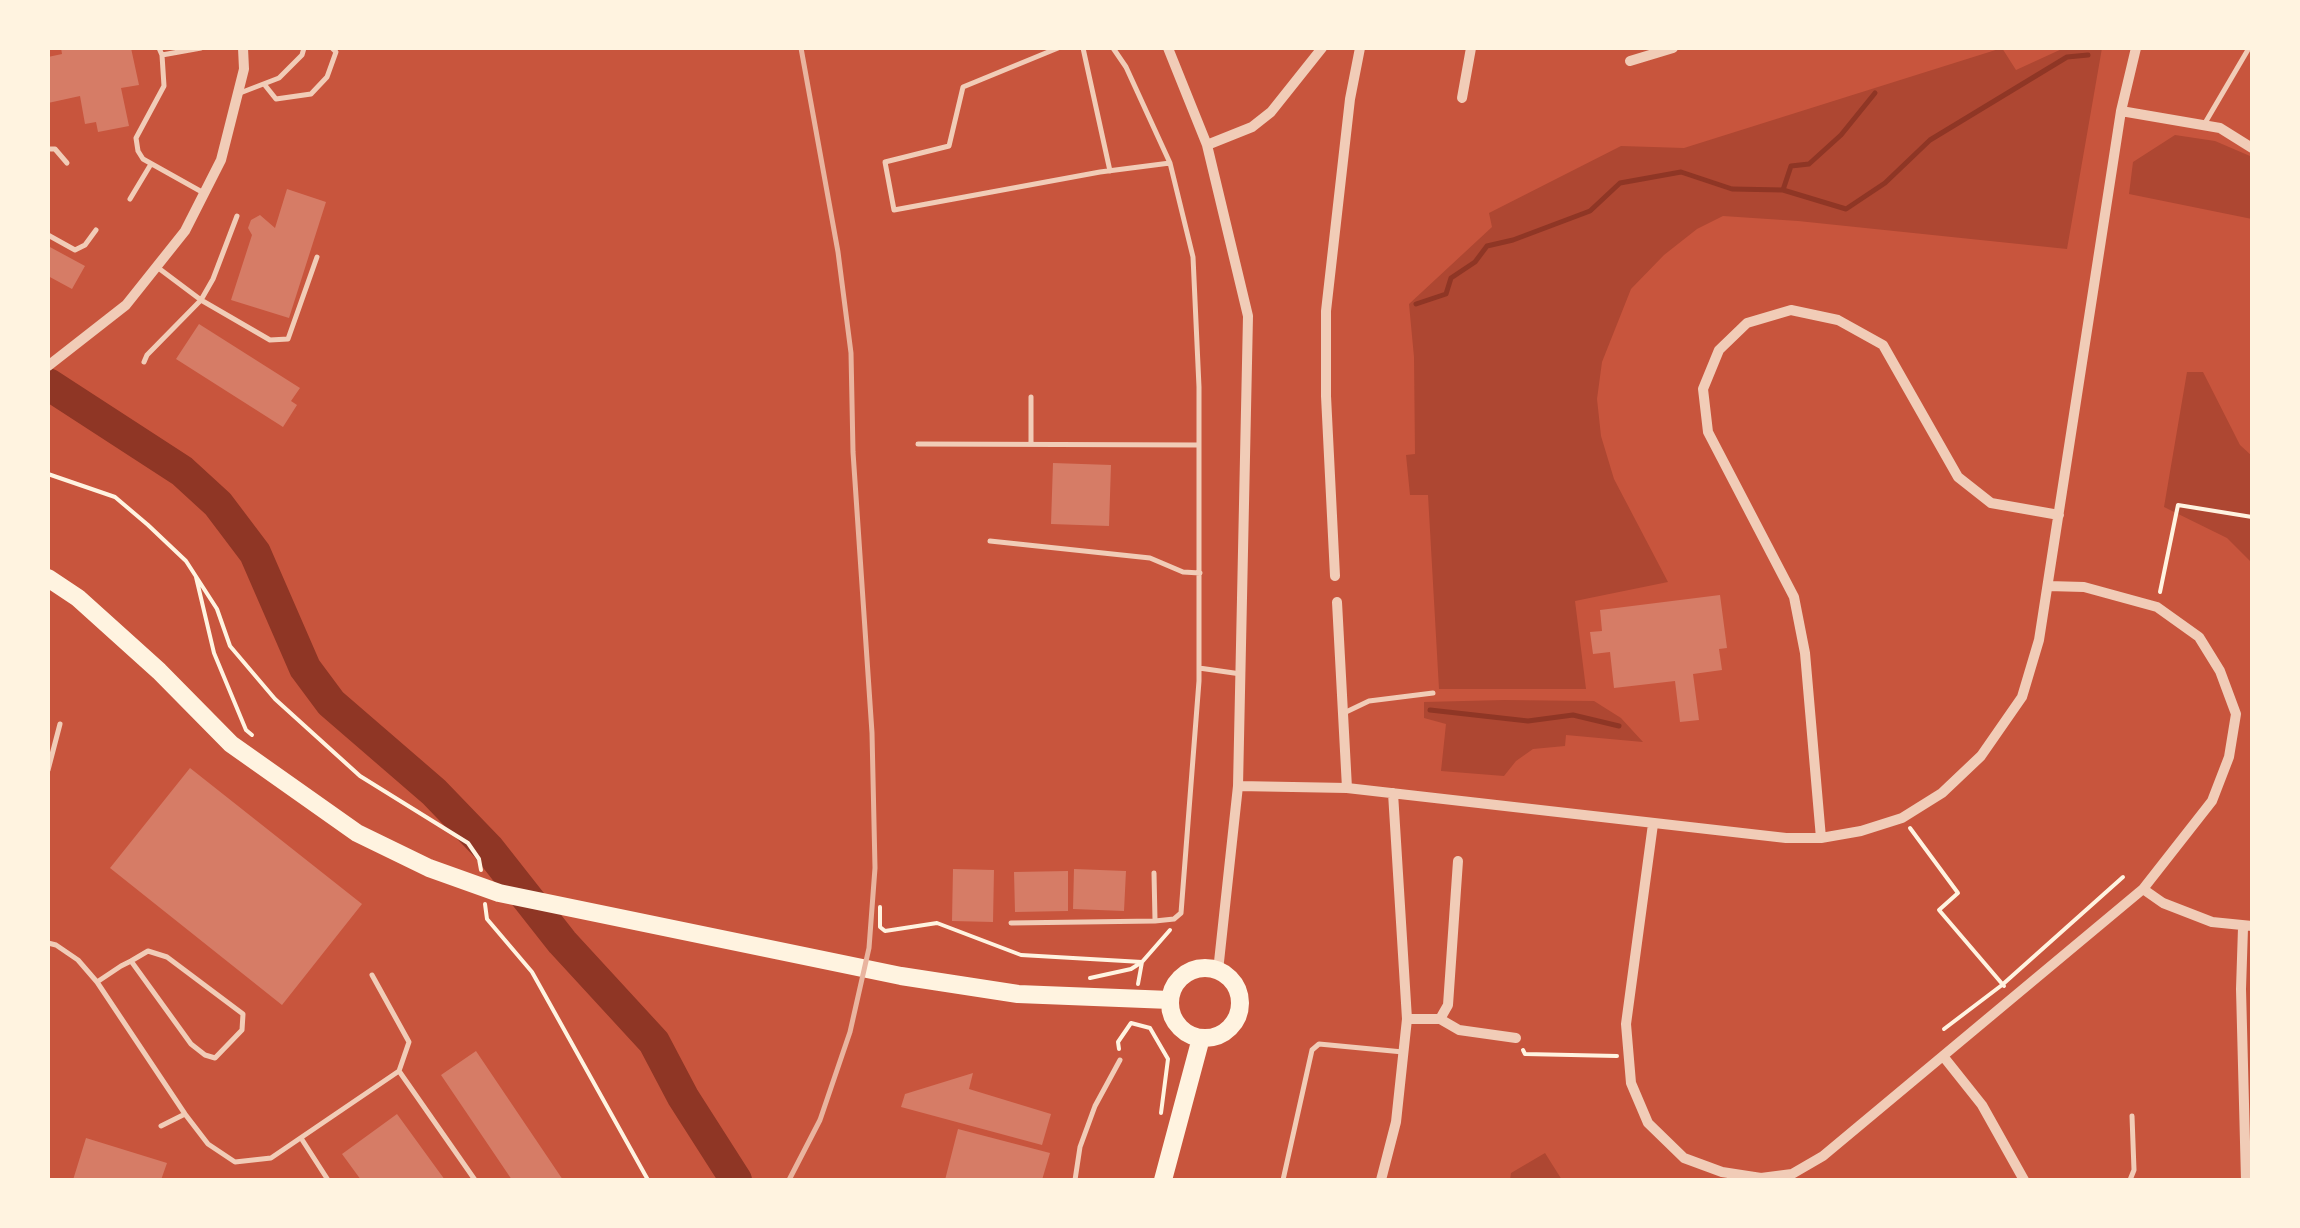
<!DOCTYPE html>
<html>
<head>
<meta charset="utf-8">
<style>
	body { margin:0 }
	#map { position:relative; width:2300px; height:1228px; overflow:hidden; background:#c8553d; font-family:Overpass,sans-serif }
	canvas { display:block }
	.frame { position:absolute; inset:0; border:50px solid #fff3e0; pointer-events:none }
</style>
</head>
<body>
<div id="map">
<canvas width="2300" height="1228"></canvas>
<div class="frame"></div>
</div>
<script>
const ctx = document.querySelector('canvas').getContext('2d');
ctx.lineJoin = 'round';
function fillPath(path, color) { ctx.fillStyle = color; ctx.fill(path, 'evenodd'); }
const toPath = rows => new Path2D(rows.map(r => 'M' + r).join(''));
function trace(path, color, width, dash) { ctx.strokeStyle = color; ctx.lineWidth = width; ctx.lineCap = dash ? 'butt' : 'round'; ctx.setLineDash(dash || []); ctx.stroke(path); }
fillPath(toPath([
	[2002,48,2016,70,2064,48,2102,48,2067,249,1798,221,1723,216,1697,229,1664,255,1631,289,1602,362,1597,399,1601,436,1614,479,1668,582,1575,601,1586,689,1439,689,1428,495,1410,495,1406,455,1415,454,1414,357,1409,304,1492,227,1489,213,1621,146,1684,148],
	[2175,135,2215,141,2250,156,2252,219,2129,194,2133,162],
	[2187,372,2203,372,2240,445,2252,456,2252,563,2227,538,2164,507],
	[1504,700,1594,701,1621,718,1643,742,1566,735,1565,746,1533,749,1516,761,1504,776,1441,771,1446,724,1424,718,1424,702],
	[1545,1153,1562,1180,1510,1180,1511,1173]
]), '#ae4732');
trace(toPath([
	[1783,190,1791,166,1809,164,1841,135,1875,93],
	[1416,304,1446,294,1451,278,1475,262,1487,246,1513,240,1590,211,1620,183,1681,172,1732,189,1783,190,1846,209,1885,183,1930,140,2067,57,2088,55],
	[1430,710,1528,721,1573,715,1619,726]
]), '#8f3625', 5);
trace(toPath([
	[48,384,182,471,218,504,255,553,305,668,331,703,434,792,488,848,562,942,654,1042,683,1097,736,1180]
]), '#8f3625', 32);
fillPath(toPath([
	[61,48,131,48,139,85,121,88,129,126,98,132,96,122,85,124,80,96,48,103,48,57,62,54],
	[287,189,326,202,289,318,231,300,252,235,248,228,251,220,260,215,275,228],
	[48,246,85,266,72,289,48,276],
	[199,324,300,388,291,401,297,405,283,427,176,359],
	[1053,463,1111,465,1109,526,1051,524],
	[1720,595,1727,648,1719,649,1722,670,1693,674,1699,720,1680,722,1675,681,1614,688,1610,652,1593,654,1590,632,1602,631,1600,610],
	[190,768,362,904,282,1005,110,868],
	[953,869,994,870,993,922,952,921],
	[1074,869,1126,871,1124,911,1073,909],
	[1068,871,1068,911,1015,912,1014,872],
	[476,1051,563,1180,512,1180,441,1075],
	[973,1073,969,1089,1051,1114,1042,1145,901,1107,905,1094],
	[397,1114,445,1180,361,1180,342,1154],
	[958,1129,1050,1153,1042,1180,945,1180],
	[86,1138,167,1163,161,1180,73,1180]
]), '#d67c66');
trace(toPath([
	[48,474,115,497,148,525,186,561,217,609,230,646,275,699,360,776,468,843,479,859,481,870],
	[196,577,214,653,246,730,252,735],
	[2160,592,2178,505,2252,517],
	[1910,828,1958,893,1939,910,2004,986],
	[485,904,487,919,532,972,648,1180],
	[880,907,880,927,885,931,937,923,1021,955,1142,962,1131,969,1090,978],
	[1138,984,1142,962,1170,930],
	[1131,1023,1150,1028,1168,1059,1161,1113],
	[1944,1029,2002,985,2123,877],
	[1119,1049,1118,1042,1131,1023],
	[1523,1050,1525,1054,1617,1056]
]), '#fff3e0', 4);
trace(toPath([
	[159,48,162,55,201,48],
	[1058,48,963,87,949,146,885,162,894,210,1100,172,1170,163],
	[1083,48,1110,171],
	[162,55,164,86,136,138,138,151,143,159,202,192],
	[264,84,276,99,311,94,327,77,336,52,332,48],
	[240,93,279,78,302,55,304,48],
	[2205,123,2249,48],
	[48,149,55,149,67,163],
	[130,199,151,164],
	[48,235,75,250,85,245,96,230],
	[157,267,201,300,270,340,288,339,317,257],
	[144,362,147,355,201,300,213,279,237,216],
	[918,444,1198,445],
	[1031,444,1031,397],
	[990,541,1150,558,1183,572,1200,573],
	[1199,668,1241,674],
	[1346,712,1369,701,1433,693],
	[48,770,60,724],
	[1154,873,1155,920],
	[1011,923,1155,921,1174,919,1181,913,1199,681,1199,387,1193,257,1170,163,1126,67,1113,48],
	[48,943,56,945,78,960,97,982,185,1114,208,1144,235,1162,271,1158,399,1071,409,1042,372,975],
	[97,982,121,966,131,961,148,951,167,957,243,1014,242,1030,215,1058,205,1055,191,1044,131,961],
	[399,1071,475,1180],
	[161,1126,185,1114],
	[301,1138,328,1180],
	[1075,1180,1080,1147,1095,1106,1120,1060],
	[1283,1180,1312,1050,1319,1044,1403,1052],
	[2130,1180,2134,1170,2132,1116]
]), '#f1ccb7', 5);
trace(toPath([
	[1168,48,1207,145,1248,316,1238,786,1218,971],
	[1630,61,1673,48],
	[1462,98,1471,48],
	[2121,111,2220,128,2252,148],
	[1207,145,1252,127,1271,112,1322,48],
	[48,366,126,305,185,231,221,160,244,69,243,48],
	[1335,576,1326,396,1326,311,1350,99,1360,48],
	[1337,602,1347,788],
	[1238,786,1347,788,1786,838,1821,838,1861,831,1902,818,1942,793,1981,756,2022,697,2039,640,2121,111,2136,48],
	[1653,824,1626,1024,1631,1083,1648,1123,1684,1158,1722,1172,1761,1178,1792,1174,1823,1156,2143,889,2212,801,2229,757,2236,714,2220,671,2199,637,2157,607,2084,587,2048,586],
	[1821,838,1805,653,1794,597,1708,432,1703,389,1719,350,1747,323,1791,310,1838,320,1883,345,1958,477,1991,503,2059,515],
	[2143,889,2163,903,2212,922,2252,926],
	[2243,928,2241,989,2246,1180],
	[1407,1019,1440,1019,1459,1030,1516,1038],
	[1440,1019,1448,1005,1458,861],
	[1943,1056,1982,1105,2024,1180],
	[1381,1180,1396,1122,1407,1019,1393,793]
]), '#f1ccb7', 10);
trace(toPath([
	[48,578,78,598,159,671,231,744,357,833,429,868,499,893,901,976,1018,994,1170,1000],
	'1170 1003a35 35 0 1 1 70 0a35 35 0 1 1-70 0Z',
	[1163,1180,1201,1038]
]), '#fff3e0', 18);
trace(toPath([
	[789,1180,820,1120,850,1032,869,948,875,868,872,733,853,452,851,353,838,252,801,48]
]), '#e9b49f', 5);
</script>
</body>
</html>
